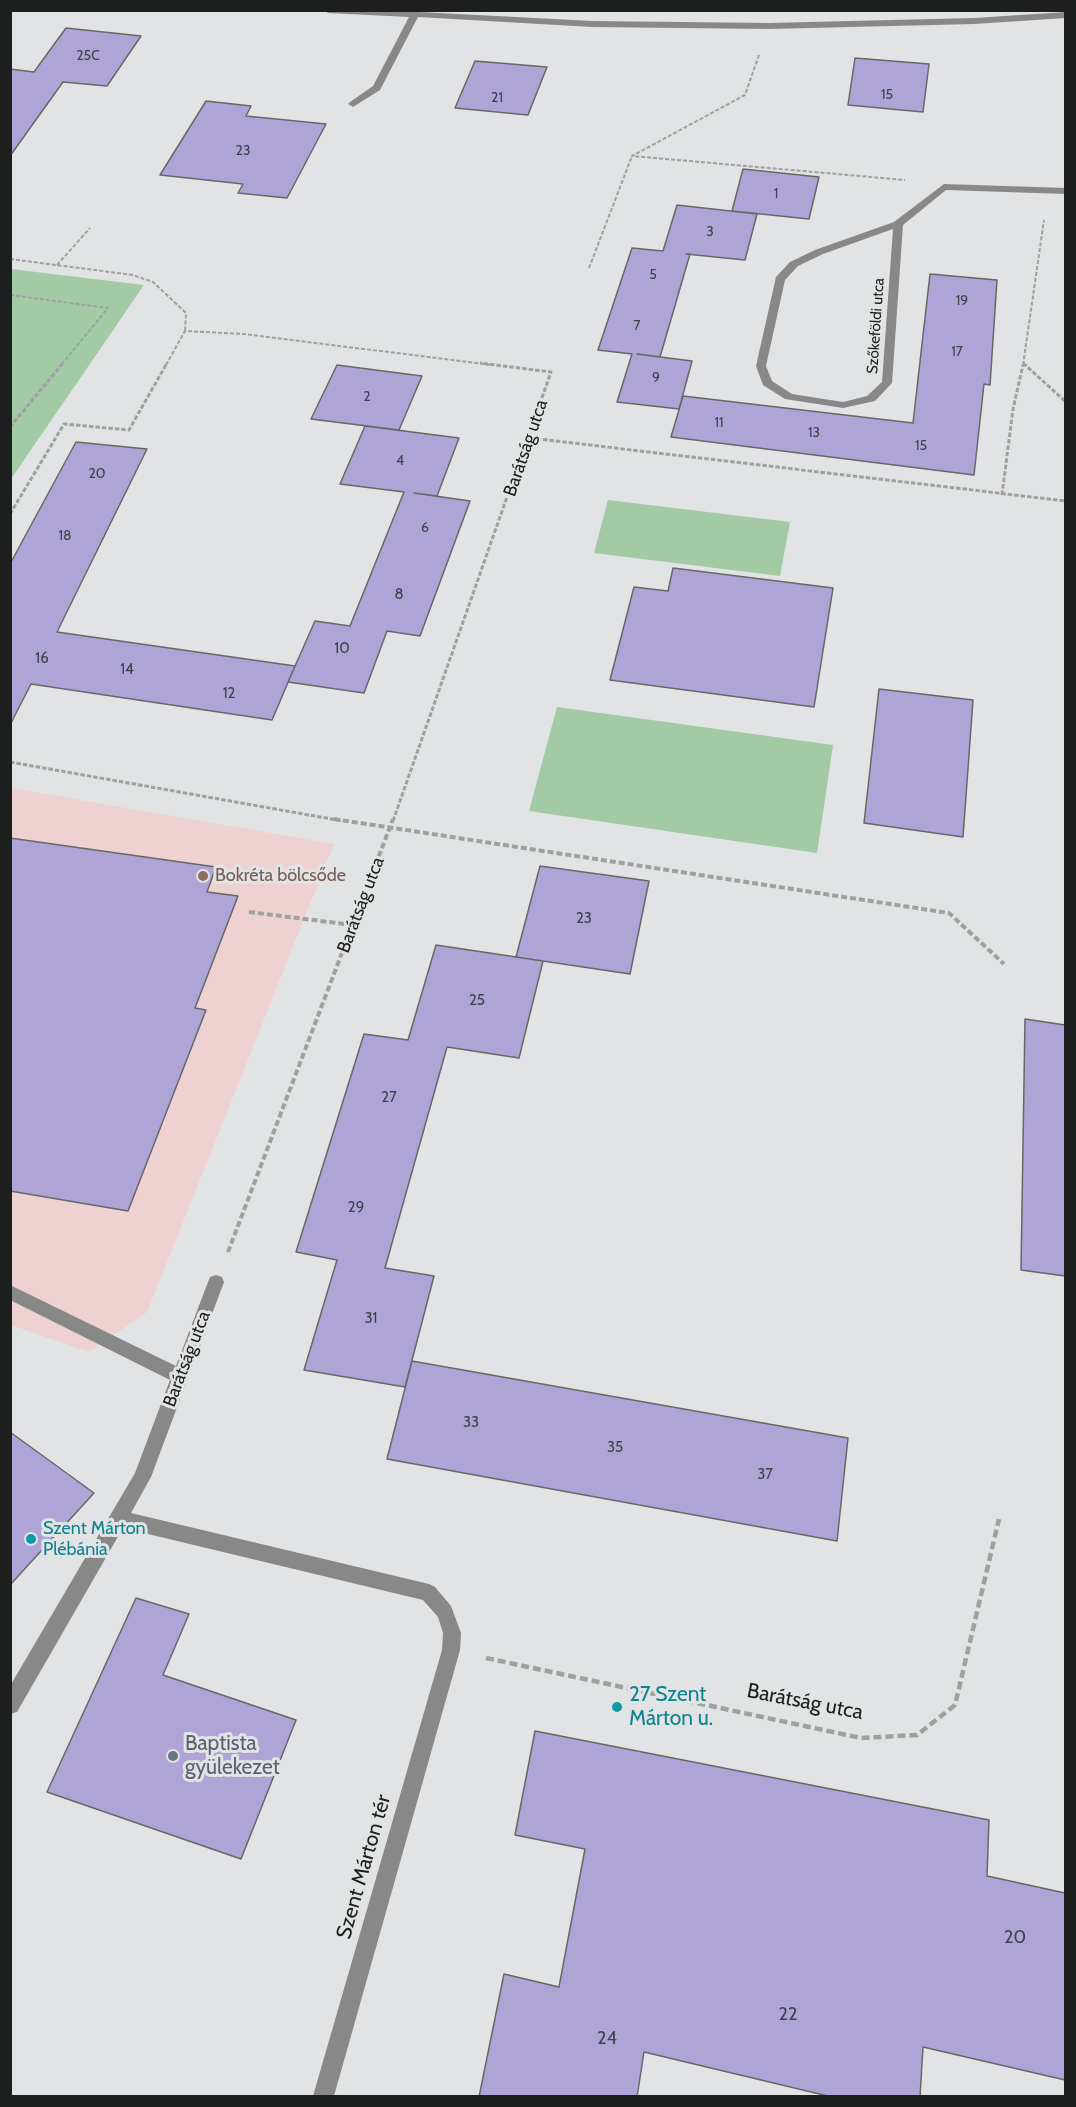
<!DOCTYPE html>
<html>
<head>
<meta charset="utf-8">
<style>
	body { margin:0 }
	#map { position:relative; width:1076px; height:2107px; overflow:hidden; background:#e2e3e4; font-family:Cabin,sans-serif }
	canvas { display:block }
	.frame { position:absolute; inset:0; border:12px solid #1d1e1e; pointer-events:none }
</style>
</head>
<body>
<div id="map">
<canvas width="1076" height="2107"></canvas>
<div class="frame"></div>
</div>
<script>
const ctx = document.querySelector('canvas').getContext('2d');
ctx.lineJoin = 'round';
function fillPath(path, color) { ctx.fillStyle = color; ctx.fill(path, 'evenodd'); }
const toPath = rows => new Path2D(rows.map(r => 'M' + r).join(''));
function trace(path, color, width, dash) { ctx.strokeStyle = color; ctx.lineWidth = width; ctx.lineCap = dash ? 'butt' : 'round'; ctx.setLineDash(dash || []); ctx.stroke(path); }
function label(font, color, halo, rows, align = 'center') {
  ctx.font = font + ' Cabin,sans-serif'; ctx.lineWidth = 6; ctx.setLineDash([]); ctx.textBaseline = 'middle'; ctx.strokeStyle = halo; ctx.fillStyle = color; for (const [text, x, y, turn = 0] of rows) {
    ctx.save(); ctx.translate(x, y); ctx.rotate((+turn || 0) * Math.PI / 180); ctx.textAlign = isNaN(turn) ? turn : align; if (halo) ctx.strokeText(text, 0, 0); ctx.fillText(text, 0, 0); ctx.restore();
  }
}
fillPath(toPath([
	[11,788,334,844,147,1312,89,1352,11,1325]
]), '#edd2d1');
fillPath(toPath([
	[11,269,144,285,11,479,10,269],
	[608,500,790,522,780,576,594,553],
	[557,707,833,745,817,853,529,811]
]), '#a2caa5');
const building = toPath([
	[66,28,141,36,107,86,63,82,10,156,10,69,34,72,66,28],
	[855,58,929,64,923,112,848,105,855,58],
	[475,61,547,67,528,115,455,108,475,61],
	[206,101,251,106,246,116,326,124,287,198,238,193,243,184,160,175,206,101],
	[743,169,819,177,809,219,732,211,743,169],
	[677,205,757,214,745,260,686,254,690,254,660,357,637,354,692,361,679,409,617,402,632,354,598,350,632,248,663,251,677,205],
	[930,274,997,280,990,385,984,384,974,475,671,437,683,396,913,423,930,274],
	[337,365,422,376,399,430,311,419,337,365],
	[365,426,459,438,437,496,414,493,470,501,420,636,387,631,364,693,288,682,315,621,350,626,404,492,340,484,365,426],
	[76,442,147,449,57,632,295,666,272,720,31,684,10,725,10,564,76,442],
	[673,568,833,588,814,707,610,680,634,587,668,591,673,568],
	[879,689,973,700,963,837,864,823,879,689],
	[10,838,216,867,207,892,238,896,195,1008,206,1010,128,1211,10,1191,10,838],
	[540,866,649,881,630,974,516,957,540,866],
	[436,945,543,961,519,1058,447,1047,385,1268,434,1276,405,1387,304,1370,337,1260,296,1252,364,1034,408,1040,436,945],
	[1025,1019,1065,1025,1065,1276,1021,1270,1025,1019],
	[412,1361,848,1438,837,1541,387,1459,412,1361],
	[10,1432,94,1493,10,1585,10,1432],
	[136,1598,189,1614,163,1675,296,1720,241,1859,47,1792,136,1598],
	[535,1731,989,1820,987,1876,1065,1893,1065,2080,923,2047,920,2097,832,2097,644,2052,637,2097,479,2097,504,1974,559,1987,585,1849,515,1835,535,1731]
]);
fillPath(building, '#aea5d6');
trace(building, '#676768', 1.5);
trace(toPath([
	[759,55,745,95,632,156,905,180],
	[10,259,133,275,153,282,186,313,185,331],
	[57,265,90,228],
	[589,268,632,156],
	[10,295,108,308,61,365],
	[166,365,185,331,244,334,492,365],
	[1023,365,1044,220]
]), '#9fa0a0', 2, [4, 2]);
trace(toPath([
	[1023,363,1066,402],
	[10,427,63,363],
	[530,438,1066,501],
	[1002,495,1013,409,1023,365],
	[10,514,64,424,129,430,167,363],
	[10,762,343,821],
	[393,821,551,372,480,363]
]), '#9fa0a0', 3, [4.5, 2]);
trace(toPath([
	[334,819,949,913,1004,964],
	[249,912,353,925],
	[228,1252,393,819]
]), '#9fa0a0', 4, [6, 3]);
trace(toPath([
	[486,1658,861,1738,917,1735,955,1705,999,1519]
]), '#9fa0a0', 4.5, [8, 4]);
fillPath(toPath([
	[324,10,421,10,420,12,592,21,769,23,974,18,1066,12,1066,18,974,24,769,29,592,27,418,17,380,90,353,107,348,104,350,102,373,86,409,17,328,13,324,10],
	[944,184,1066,188,1066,194,946,190,903,225,892,383,875,401,843,408,785,399,763,385,756,366,776,277,790,262,815,250,894,222,944,184],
	[893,229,882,382,867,396,843,402,792,394,772,381,766,366,785,280,798,266,823,254,893,229],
	[216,1275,222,1277,224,1282,151,1477,131,1513,429,1584,435,1587,451,1606,461,1633,460,1650,334,2096,313,2096,442,1650,443,1633,438,1617,423,1600,123,1528,17,1712,10,1714,10,1686,135,1473,170,1380,10,1300,10,1285,176,1366,208,1282,210,1277,216,1275]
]), '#898888');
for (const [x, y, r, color] of [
	[203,876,6,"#8d6e63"],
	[31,1539,6,"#0f9aa8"],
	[617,1707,6,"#0f9aa8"],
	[173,1756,6,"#6b7280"]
]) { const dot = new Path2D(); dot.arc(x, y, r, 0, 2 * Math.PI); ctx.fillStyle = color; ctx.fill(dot); trace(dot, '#e2e3e4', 2); }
label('14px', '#41404c', null, [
	["25C",88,56],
	["15",887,95],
	["21",497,98],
	["23",243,151],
	["1",776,194],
	["3",710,232],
	["5",653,275],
	["19",962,301],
	["7",637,326],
	["17",957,352],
	["9",656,378],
	["2",367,397],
	["11",719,423],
	["13",814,433],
	["15",921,446],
	["4",400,461],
	["20",97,474],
	["6",425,528],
	["18",65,536]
]);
label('15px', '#1d1e1e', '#e2e3e4', [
	["Szőkeföldi utca",876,326,-86]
]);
label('15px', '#41404c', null, [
	["8",399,595],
	["10",342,649],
	["16",42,659],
	["14",127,670],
	["12",229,694],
	["23",584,919],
	["25",477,1001],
	["27",389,1098],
	["29",356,1208],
	["31",371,1319],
	["33",471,1423],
	["35",615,1448],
	["37",765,1475]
]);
label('18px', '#1d1e1e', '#e2e3e4', [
	["Barátság utca",526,448,-71],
	["Barátság utca",361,905,-69],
	["Barátság utca",187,1359,-69]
]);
label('18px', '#785e54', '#e2e3e4', [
	["Bokréta bölcsőde",215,876]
], 'left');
label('18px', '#0d838f', '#e2e3e4', [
	["Szent Márton",43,1529],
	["Plébánia",43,1550]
], 'left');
label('18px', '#41404c', null, [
	["20",1015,1938],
	["22",788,2015],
	["24",607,2039]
]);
label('21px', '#0d838f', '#e2e3e4', [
	["27 Szent",629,1695],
	["Márton u.",629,1719]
], 'left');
label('21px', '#1d1e1e', '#e2e3e4', [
	["Barátság utca",805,1702,11],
	["Szent Márton tér",364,1867,-74]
]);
label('21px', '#5b616d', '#e2e3e4', [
	["Baptista",185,1744],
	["gyülekezet",185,1768]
], 'left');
</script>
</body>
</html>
